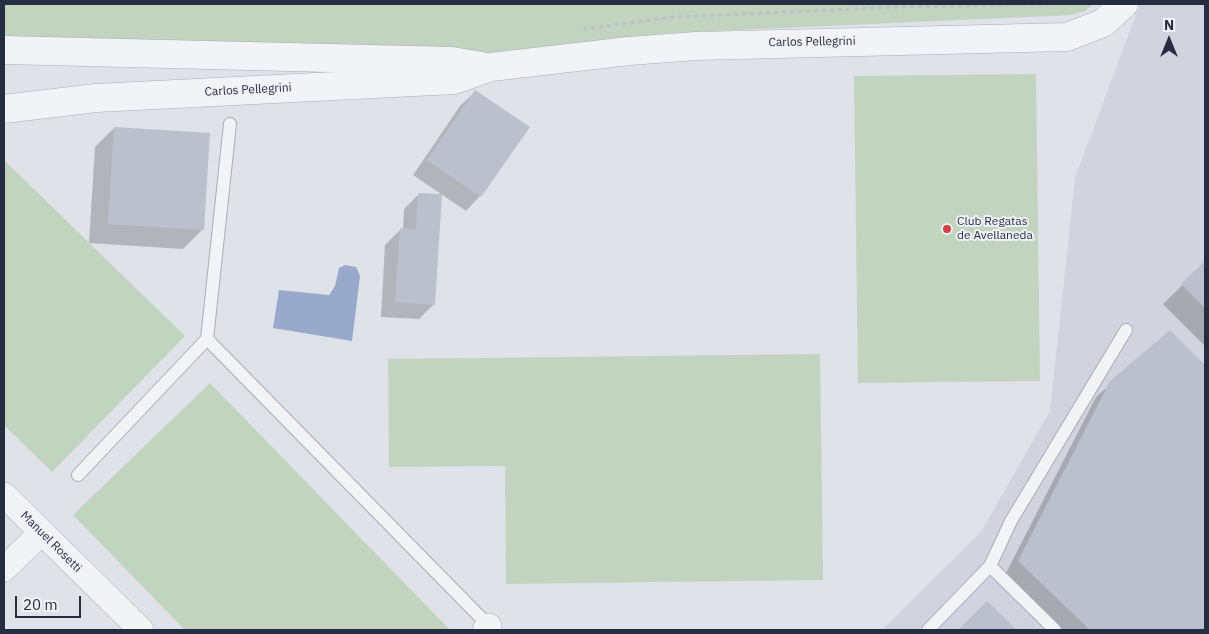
<!DOCTYPE html>
<html>
<head>
<meta charset="utf-8">
<style>
	body { margin:0 }
	#map { position:relative; width:1209px; height:634px; overflow:hidden; background:#dfe2e9; font-family:"IBM Plex Sans",sans-serif }
	canvas { display:block }
	.frame { position:absolute; inset:0; border:5px solid #272d41; pointer-events:none }
	.north { position:absolute; left:1144px; top:15px; width:50px; height:50px; -webkit-text-stroke:4px #eff1f7; paint-order:stroke; rotate:0deg; font-size:14px; font-weight:700; line-height:20px; text-align:center; color:#272d41 }
	.north::after { content:''; display:block; margin:auto; width:18px; height:22px; background:#272d41; clip-path:polygon(50% 0,100% 100%,50% 72%,0 100%) }
	.scale { position:absolute; left:15px; top:596px; width:66px; height:22px; box-sizing:border-box; border:2px solid #272d41; border-top:0; padding-left:6px; font-size:15px; line-height:18px; white-space:nowrap; color:#272d41; -webkit-text-stroke:4px #eff1f7; paint-order:stroke }
</style>
</head>
<body>
<div id="map">
<canvas width="1209" height="634"></canvas>
<div class="frame"></div>
<div class="north">N</div>
<div class="scale">20 m</div>
</div>
<script>
const ctx = document.querySelector('canvas').getContext('2d');
ctx.lineJoin = 'round';
function fillPath(path, color) { ctx.fillStyle = color; ctx.fill(path, 'evenodd'); }
const toPath = rows => new Path2D(rows.map(r => 'M' + r).join(''));
function trace(path, color, width, dash) { ctx.strokeStyle = color; ctx.lineWidth = width; ctx.lineCap = dash ? 'butt' : 'round'; ctx.setLineDash(dash || []); ctx.stroke(path); }
function label(font, color, halo, rows, align = 'center') {
  ctx.font = font + ' "IBM Plex Sans",sans-serif'; ctx.lineWidth = 4; ctx.setLineDash([]); ctx.textBaseline = 'middle'; ctx.strokeStyle = halo; ctx.fillStyle = color; for (const [text, x, y, turn = 0] of rows) {
    ctx.save(); ctx.translate(x, y); ctx.rotate((+turn || 0) * Math.PI / 180); ctx.textAlign = isNaN(turn) ? turn : align; if (halo) ctx.strokeText(text, 0, 0); ctx.fillText(text, 0, 0); ctx.restore();
  }
}
fillPath(toPath([
	[1140,4,1205,4,1205,630,882,630,981,532,1050,411,1075,178]
]), '#d1d4de');
fillPath(toPath([
	[4,4,1094,4,1085,11,1071,15,671,33,493,56,4,45],
	[1036,74,1040,381,858,383,854,76],
	[4,160,185,336,52,472,4,425],
	[820,354,823,580,506,584,505,466,389,467,388,359],
	[210,383,450,630,185,630,73,515]
]), '#c2d4c0');
fillPath(toPath([
	[345,265,356,267,360,276,352,341,273,328,279,290,329,295,335,286,339,268]
]), '#98a9cb');
fillPath(toPath([
	[475,92,480,196,466,211,413,175,460,106],
	[114,128,202,230,183,249,89,243,95,147],
	[419,194,434,304,419,319,381,317,385,245,400,230,403,230,404,209],
	[1205,263,1205,346,1163,304],
	[1170,331,1205,367,1205,630,1060,630,1004,577,1096,397],
	[987,602,1015,630,959,630]
]), '#0003');
fillPath(toPath([
	[475,90,530,127,481,197,427,160],
	[114,127,210,133,204,230,108,224],
	[418,193,442,194,435,305,395,302,400,228,416,230],
	[1205,261,1205,308,1181,284],
	[1170,330,1205,365,1205,630,1090,630,1018,561,1110,381],
	[987,601,1017,630,958,630]
]), '#bcc0cc');
const service = toPath([
	[230,124,207,339,489,626],
	[78,475,207,339],
	[990,566,1011,521,1126,330],
	[928,630,990,566,1055,630]
]);
const minor = toPath([
	[4,495,141,630],
	[4,569,41,533],
	[485,630,489,626]
]);
const tertiary = toPath([
	[4,50,452,61,482,66],
	[4,109,96,98,454,80,491,67,629,51,696,46,1067,37,1103,23,1124,4]
]);
trace(service, '#a8acb7', 14);
trace(minor, '#a8acb7', 26);
trace(tertiary, '#a8acb7', 29);
trace(toPath([
	[583,29,674,17,902,7,1051,4]
]), '#bdc0c8', 3, [4, 4]);
trace(service, '#f2f3f7', 12);
trace(minor, '#f2f3f7', 25);
trace(tertiary, '#f2f3f7', 28);
for (const [x, y, r, color] of [
	[947,229,5,"#d53e3e"]
]) { const dot = new Path2D(); dot.arc(x, y, r, 0, 2 * Math.PI); ctx.fillStyle = color; ctx.fill(dot); trace(dot, '#eff1f7', 2); }
label('12px', '#272d41', '#eff1f7', [
	["Carlos Pellegrini",812,42,-1],
	["Carlos Pellegrini",248,90,-3],
	["Manuel Rosetti",51,542,45]
]);
label('12px', '#272d41', '#eff1f7', [
	["Club Regatas",957,222],
	["de Avellaneda",957,236]
], 'left');
</script>
</body>
</html>
